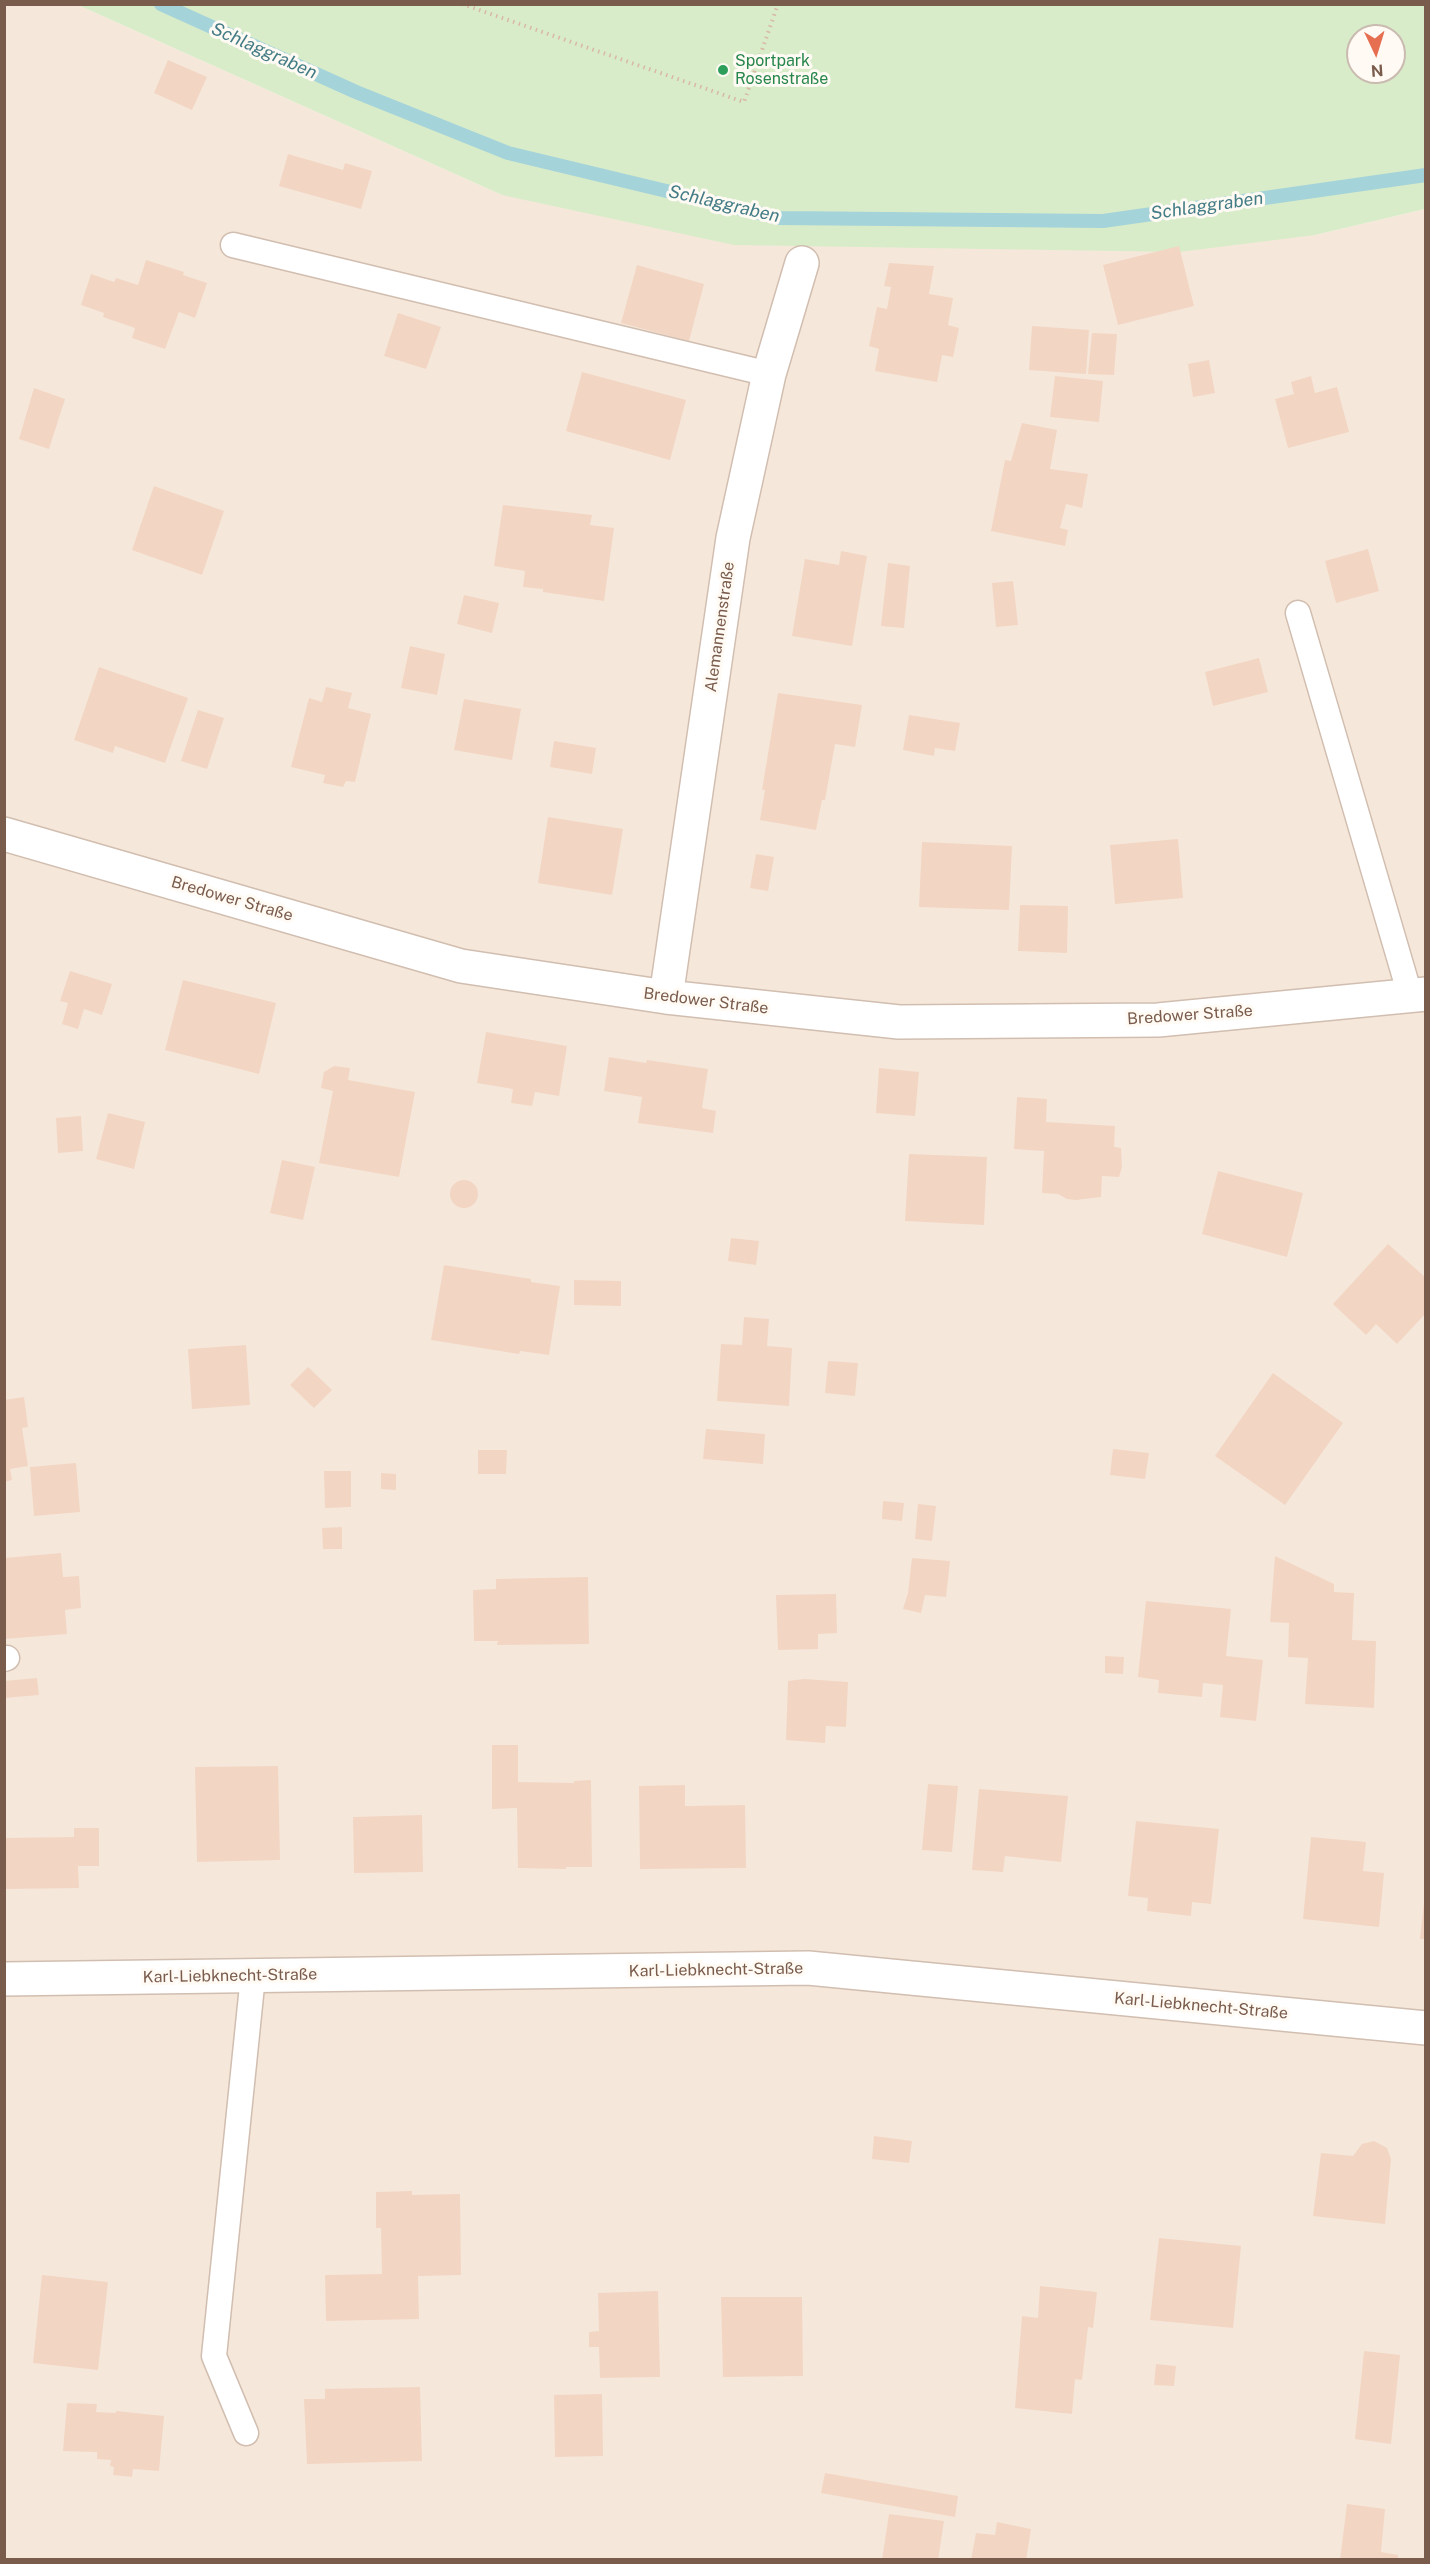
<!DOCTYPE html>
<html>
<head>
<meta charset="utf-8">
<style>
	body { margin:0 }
	#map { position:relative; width:1430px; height:2564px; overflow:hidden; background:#fdf6ec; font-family:"Public Sans",sans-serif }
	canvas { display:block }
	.frame { position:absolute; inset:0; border:6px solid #7a5c4d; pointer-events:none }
	.north { position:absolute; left:1346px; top:24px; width:60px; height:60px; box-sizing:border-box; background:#fffaf3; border:2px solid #cabbb1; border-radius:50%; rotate:176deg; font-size:16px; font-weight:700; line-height:24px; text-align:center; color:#7a5c4d }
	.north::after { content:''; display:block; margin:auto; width:21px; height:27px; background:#e76f51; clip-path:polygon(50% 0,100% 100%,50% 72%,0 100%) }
</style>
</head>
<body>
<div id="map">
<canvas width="1430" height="2564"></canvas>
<div class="frame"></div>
<div class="north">N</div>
</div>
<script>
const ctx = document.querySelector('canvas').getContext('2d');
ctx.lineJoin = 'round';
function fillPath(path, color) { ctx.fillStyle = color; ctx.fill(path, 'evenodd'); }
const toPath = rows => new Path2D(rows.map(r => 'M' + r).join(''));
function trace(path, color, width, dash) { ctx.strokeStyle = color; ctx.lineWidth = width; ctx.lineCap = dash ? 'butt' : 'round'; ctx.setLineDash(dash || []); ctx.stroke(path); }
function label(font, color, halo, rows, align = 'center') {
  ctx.font = font + ' "Public Sans",sans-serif'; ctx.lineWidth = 6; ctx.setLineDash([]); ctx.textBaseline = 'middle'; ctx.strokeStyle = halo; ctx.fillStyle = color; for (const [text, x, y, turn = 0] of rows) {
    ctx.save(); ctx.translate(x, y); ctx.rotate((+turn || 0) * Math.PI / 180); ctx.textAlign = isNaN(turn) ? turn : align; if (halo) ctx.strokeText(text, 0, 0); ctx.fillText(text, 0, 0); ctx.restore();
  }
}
fillPath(toPath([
	[5,5,78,5,502,195,1315,235,1425,209,1425,2559,5,2560]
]), '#f5e8da');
fillPath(toPath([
	[78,5,1425,5,1425,209,1315,235,1179,252,734,245,502,195],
	[1358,36,1394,36,1394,72,1358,72]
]), '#d8ecc9');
trace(toPath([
	[161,4,356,92,508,153,779,218,1103,221,1426,175]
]), '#a5d3da', 14);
fillPath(toPath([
	[168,60,207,77,192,110,154,93],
	[288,154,343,170,345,163,372,171,361,209,279,186],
	[1179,246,1194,306,1118,325,1103,265],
	[146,260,184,272,183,275,207,283,195,318,179,312,165,349,132,338,135,328,103,317,104,313,81,305,91,274,114,282,116,278,138,285],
	[889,263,934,266,929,294,953,298,948,325,959,328,953,357,942,355,937,382,875,371,879,349,869,346,877,307,887,309,891,287,884,286],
	[637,265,704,284,689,341,621,323],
	[398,313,441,327,426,369,384,356],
	[1032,326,1089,330,1086,374,1029,370],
	[1092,333,1117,334,1114,375,1088,374],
	[1209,360,1215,393,1193,397,1188,364],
	[582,372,686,400,670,460,566,431],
	[1055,376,1103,381,1099,422,1050,417],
	[1311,376,1315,393,1337,387,1349,432,1288,448,1275,399,1294,394,1291,382],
	[34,388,65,399,49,449,19,439],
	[1022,423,1057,430,1050,469,1088,474,1082,508,1066,504,1060,528,1068,530,1065,546,991,531,1005,460,1011,461],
	[154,486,224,511,202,575,132,550],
	[503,505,592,515,590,525,614,528,604,601,543,592,543,589,523,587,525,571,494,566],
	[1368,549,1379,591,1336,603,1325,561],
	[841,551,867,556,852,646,792,636,805,559,839,565],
	[888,563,910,566,904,628,881,626],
	[1013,581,1018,625,996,627,992,583],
	[464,595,499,603,492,633,457,624],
	[410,646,445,654,437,695,401,688],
	[1259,658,1268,692,1213,706,1205,672],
	[99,667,188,698,165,763,115,746,113,753,74,740],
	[326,687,352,693,348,708,371,714,355,782,346,781,343,787,323,783,325,775,291,767,309,698,322,702],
	[778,693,862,705,855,747,835,744,825,800,822,800,816,830,760,820,765,790,762,790],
	[464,699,521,709,512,760,454,750],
	[198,710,224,718,207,769,181,761],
	[909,715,960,723,955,751,935,748,934,756,903,750],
	[554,741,596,748,592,774,550,767],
	[548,817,623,829,612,895,538,883],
	[1178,839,1183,898,1115,904,1110,845],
	[922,842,1012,846,1009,910,919,907],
	[756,854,774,857,768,891,750,888],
	[1020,905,1068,906,1067,953,1018,951],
	[70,971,112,984,102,1015,84,1009,78,1029,62,1024,68,1003,60,1001],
	[183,980,276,1003,259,1074,165,1050],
	[486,1032,567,1046,559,1096,535,1092,532,1106,511,1103,513,1089,477,1083],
	[609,1057,646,1063,647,1060,708,1069,702,1108,716,1111,713,1133,638,1123,642,1097,604,1091],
	[334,1066,350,1068,348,1080,415,1092,399,1177,319,1163,333,1091,321,1088,324,1072],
	[879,1068,919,1072,915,1116,876,1113],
	[1017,1097,1047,1099,1046,1122,1115,1126,1114,1147,1121,1148,1122,1167,1119,1177,1102,1176,1101,1197,1076,1200,1067,1199,1058,1194,1042,1193,1044,1151,1014,1149],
	[108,1113,145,1122,134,1169,96,1159],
	[81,1116,83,1151,58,1153,56,1118],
	[909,1154,987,1157,984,1225,905,1221],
	[282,1160,315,1167,303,1220,270,1213],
	[1218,1171,1303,1193,1287,1257,1202,1234],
	'450 1194a14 14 0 1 1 28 0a14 14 0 1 1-28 0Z',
	[731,1238,759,1241,756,1265,728,1261],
	[1388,1244,1426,1278,1426,1313,1397,1344,1376,1324,1366,1335,1333,1304],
	[444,1265,531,1279,531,1282,560,1286,549,1355,520,1351,519,1354,431,1340],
	[574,1280,621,1281,621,1306,574,1305],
	[744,1317,769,1319,767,1346,792,1348,789,1406,717,1401,721,1344,742,1345],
	[246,1345,250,1405,192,1409,188,1349],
	[828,1361,858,1363,855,1396,825,1393],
	[308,1367,332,1390,314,1408,290,1385],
	[1273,1373,1343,1423,1285,1505,1215,1456],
	[24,1397,28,1427,22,1428,28,1466,10,1469,12,1480,4,1482,4,1400],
	[706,1429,765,1434,763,1464,703,1459],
	[1113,1449,1149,1453,1145,1479,1110,1475],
	[478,1450,507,1450,506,1474,478,1474],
	[76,1463,80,1512,34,1516,30,1467],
	[324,1471,351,1471,351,1507,325,1508],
	[381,1473,396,1474,396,1490,381,1489],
	[883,1501,904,1503,902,1521,882,1519],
	[918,1504,936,1506,932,1541,915,1539],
	[342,1527,342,1549,323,1549,322,1528],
	[61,1553,63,1577,79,1576,81,1608,65,1610,67,1634,4,1639,4,1558],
	[1275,1556,1334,1584,1334,1592,1354,1593,1352,1640,1376,1641,1374,1708,1305,1704,1308,1658,1288,1657,1289,1623,1270,1622],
	[912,1558,950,1561,946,1597,925,1595,921,1613,903,1609,908,1593],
	[588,1577,589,1644,497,1645,498,1641,474,1641,473,1590,496,1589,496,1579],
	[836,1594,837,1633,818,1634,818,1649,778,1650,776,1595],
	[1146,1601,1231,1609,1226,1656,1263,1660,1256,1721,1220,1717,1223,1685,1203,1683,1202,1697,1158,1693,1159,1680,1138,1677],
	[1105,1656,1124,1657,1123,1674,1105,1673],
	[37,1678,39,1695,4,1698,4,1681],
	[804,1679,848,1682,846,1727,826,1726,825,1743,786,1740,788,1681],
	[492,1745,518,1745,518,1782,574,1783,574,1781,591,1780,592,1867,566,1867,566,1869,518,1868,517,1808,492,1809],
	[278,1766,280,1860,197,1862,195,1767],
	[928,1784,958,1786,952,1852,922,1850],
	[685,1785,685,1806,745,1805,746,1868,640,1869,639,1786],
	[979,1789,1068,1796,1061,1862,1005,1856,1003,1872,972,1870],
	[422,1815,423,1872,354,1873,353,1817],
	[1136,1821,1219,1829,1211,1904,1192,1902,1191,1916,1147,1911,1148,1898,1128,1896],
	[74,1828,99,1828,99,1866,78,1866,79,1888,4,1889,4,1838,74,1837],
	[1311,1837,1366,1842,1363,1871,1384,1873,1379,1927,1303,1919],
	[1424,1903,1426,1903,1426,1939,1420,1939],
	[874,2136,912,2141,909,2163,872,2159],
	[1374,2141,1387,2148,1391,2159,1385,2224,1313,2216,1321,2153,1353,2156,1362,2144],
	[412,2191,412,2195,460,2194,461,2275,418,2276,419,2319,326,2321,325,2275,382,2274,381,2228,376,2228,376,2192],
	[1159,2238,1241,2246,1233,2328,1150,2320],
	[42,2275,108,2282,98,2370,33,2363],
	[1040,2286,1097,2292,1093,2328,1088,2327,1082,2380,1075,2379,1072,2414,1015,2408,1022,2316,1038,2318],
	[658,2291,660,2377,600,2378,599,2347,589,2347,589,2332,599,2331,598,2293],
	[721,2297,802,2297,803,2376,723,2377],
	[1364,2351,1400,2355,1391,2444,1355,2439],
	[1156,2364,1176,2366,1174,2386,1154,2385],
	[420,2387,422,2461,307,2464,304,2399,325,2399,325,2389],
	[602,2394,603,2456,555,2457,554,2395],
	[67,2403,97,2404,96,2412,116,2413,116,2411,164,2416,159,2471,133,2469,132,2477,113,2475,114,2467,110,2466,111,2460,97,2459,97,2452,63,2451],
	[825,2473,958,2496,955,2517,821,2493],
	[1347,2504,1385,2509,1381,2552,1398,2555,1398,2560,1340,2560],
	[889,2514,944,2521,938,2560,882,2560],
	[997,2522,1031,2529,1026,2560,971,2560,976,2533,995,2535]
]), '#f3d5c3');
const service = toPath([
	[233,245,769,374],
	[1298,613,1410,995],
	[4,1659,7,1658],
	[246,2433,214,2356,253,1976]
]);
const minor = toPath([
	[4,834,461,966,666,997,899,1022,1158,1020,1426,994],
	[666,997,733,538,769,374,802,263],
	[4,1979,808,1968,1426,2028]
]);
trace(service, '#d1beb0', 27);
trace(minor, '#d1beb0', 36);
trace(toPath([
	[462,4,744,102,778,4]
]), '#d9b8a5', 4, [1.5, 4.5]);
trace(service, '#fff', 24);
trace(minor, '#fff', 33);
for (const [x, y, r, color] of [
	[723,70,6,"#2e9e5b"]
]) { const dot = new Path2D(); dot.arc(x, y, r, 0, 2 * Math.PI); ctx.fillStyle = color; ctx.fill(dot); trace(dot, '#fffaf3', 2); }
label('16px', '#27864d', '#fffaf3', [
	["Sportpark",735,61],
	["Rosenstraße",735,79]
], 'left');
label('16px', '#7a5c4d', '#fffaf3', [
	["Alemannenstraße",720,627,-82],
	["Bredower Straße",232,899,16],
	["Bredower Straße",706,1001,7],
	["Bredower Straße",1190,1015,-4],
	["Karl-Liebknecht-Straße",716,1970,-1],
	["Karl-Liebknecht-Straße",230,1976,-1],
	["Karl-Liebknecht-Straße",1201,2006,5]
]);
label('italic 18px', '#437c86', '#fffaf3', [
	["Schlaggraben",264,51,24],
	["Schlaggraben",724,204,13],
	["Schlaggraben",1207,206,-8]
]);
</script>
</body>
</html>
